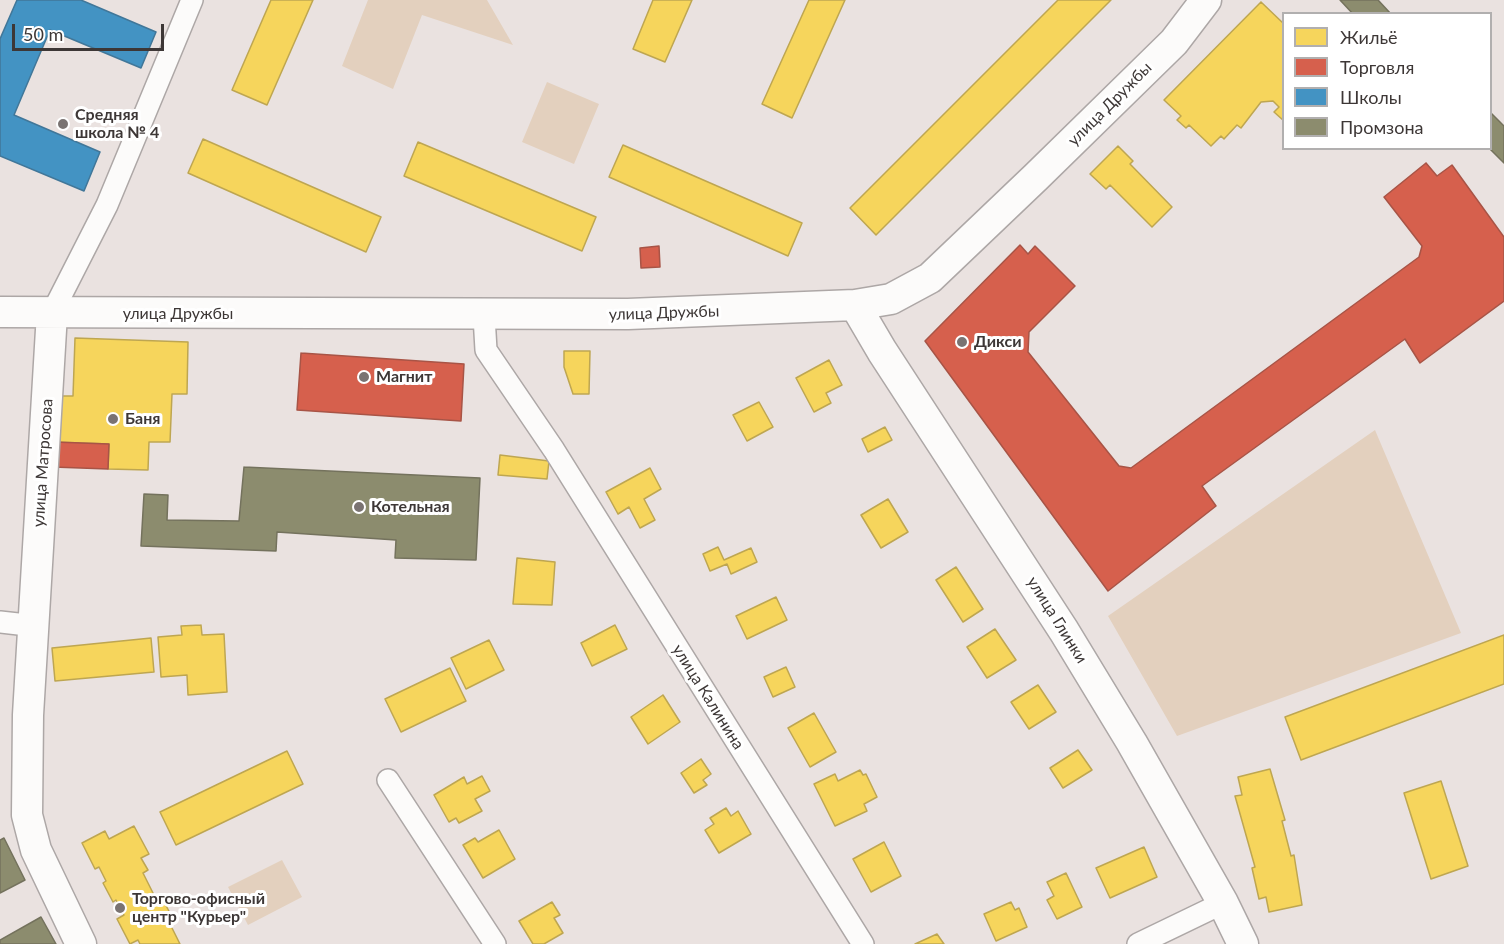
<!DOCTYPE html>
<html>
<head>
<meta charset="utf-8">
<style>
	body { margin:0 }
	#map { position:relative; width:1504px; height:944px; overflow:hidden; background:#eae2e0; font-family:Lato,sans-serif }
	canvas { display:block }
	.legend { position:absolute; left:1282px; top:12px; width:210px; height:138px; box-sizing:border-box; background:#fff; border:2px solid #b1afaf; margin:0; padding:8px 10px; list-style:none; font-size:18px; color:#3d3736 }
	.legend li { display:flex; align-items:center; gap:12px; height:30px }
	.legend b { width:30px; border:2px solid #b1afaf }
	.scale { position:absolute; left:12px; top:24px; width:152px; height:27px; box-sizing:border-box; border:3px solid #3d3736; border-top:0; padding-left:8px; font-size:18px; line-height:21px; white-space:nowrap; color:#3d3736; -webkit-text-stroke:4px #fff; paint-order:stroke }
</style>
</head>
<body>
<div id="map">
<canvas width="1504" height="944"></canvas>
<ul class="legend">
<li><b style="height:16px;background:#f6d55c"></b>Жильё</li>
<li><b style="height:16px;background:#d6604d"></b>Торговля</li>
<li><b style="height:16px;background:#4393c3"></b>Школы</li>
<li><b style="height:16px;background:#8c8c6e"></b>Промзона</li>
</ul>
<div class="scale">50 m</div>
</div>
<script>
const ctx = document.querySelector('canvas').getContext('2d');
ctx.lineJoin = 'round';
function fillPath(path, color) { ctx.fillStyle = color; ctx.fill(path, 'evenodd'); }
const toPath = rows => new Path2D(rows.map(r => 'M' + r).join(''));
function trace(path, color, width, dash) { ctx.strokeStyle = color; ctx.lineWidth = width; ctx.lineCap = dash ? 'butt' : 'round'; ctx.setLineDash(dash || []); ctx.stroke(path); }
function label(font, color, halo, rows, align = 'center') {
  ctx.font = font + ' Lato,sans-serif'; ctx.lineWidth = 6; ctx.setLineDash([]); ctx.textBaseline = 'middle'; ctx.strokeStyle = halo; ctx.fillStyle = color; for (const [text, x, y, turn = 0] of rows) {
    ctx.save(); ctx.translate(x, y); ctx.rotate((+turn || 0) * Math.PI / 180); ctx.textAlign = isNaN(turn) ? turn : align; if (halo) ctx.strokeText(text, 0, 0); ctx.fillText(text, 0, 0); ctx.restore();
  }
}
fillPath(toPath([
	[368,0,487,0,513,45,422,15,393,89,342,66],
	[547,82,599,104,574,164,522,142],
	[1375,430,1461,633,1177,736,1108,616],
	[282,860,302,897,248,925,228,887]
]), '#e3d0be');
const homes = toPath([
	[271,0,313,0,267,105,232,90,271,0],
	[653,0,692,0,665,62,633,49,653,0],
	[809,0,845,0,792,118,762,104,809,0],
	[1058,0,1111,0,876,235,850,208,1058,0],
	[1261,2,1284,24,1284,121,1274,112,1279,107,1273,101,1261,102,1241,128,1237,125,1224,139,1221,136,1211,146,1189,125,1186,128,1177,120,1181,116,1164,100,1261,2],
	[203,139,381,217,366,252,188,173,203,139],
	[418,142,596,217,582,251,404,176,418,142],
	[623,145,802,223,788,256,609,177,623,145],
	[1118,146,1133,161,1130,164,1172,207,1152,227,1110,185,1106,189,1090,174,1118,146],
	[75,338,188,342,187,394,172,394,170,442,149,442,148,470,108,469,109,444,54,442,55,396,73,396,75,338],
	[564,351,590,351,589,394,573,394,564,367,564,351],
	[829,360,842,385,826,393,831,403,814,412,796,378,829,360],
	[759,402,773,427,747,441,733,415,759,402],
	[885,427,892,440,868,452,862,439,885,427],
	[500,455,549,461,547,479,498,475,500,455],
	[650,468,661,489,644,499,655,520,640,528,629,507,618,514,606,492,650,468],
	[888,499,908,532,881,548,861,515,888,499],
	[718,547,724,560,751,548,757,562,731,574,727,564,710,571,703,554,718,547],
	[517,558,555,562,552,605,513,604,517,558],
	[956,567,983,609,963,622,936,580,956,567],
	[776,597,787,620,747,639,736,616,776,597],
	[201,625,202,635,224,634,227,692,188,695,187,675,161,677,158,637,182,635,181,626,201,625],
	[615,625,627,649,592,666,581,643,615,625],
	[995,629,1016,660,987,678,967,647,995,629],
	[1504,635,1504,684,1301,760,1285,717,1504,635],
	[151,638,154,672,55,681,52,648,151,638],
	[489,640,504,670,466,689,451,658,489,640],
	[786,667,795,687,773,697,764,677,786,667],
	[450,668,466,701,401,732,385,699,450,668],
	[1038,685,1056,712,1029,729,1011,702,1038,685],
	[663,695,680,722,648,744,631,717,663,695],
	[814,713,836,752,810,767,788,728,814,713],
	[1078,750,1092,770,1063,788,1050,768,1078,750],
	[287,751,303,784,176,845,160,812,287,751],
	[701,759,711,774,703,780,707,785,694,793,681,773,701,759],
	[1270,769,1285,820,1282,821,1291,856,1294,855,1302,905,1269,912,1266,897,1259,899,1252,868,1255,867,1235,796,1242,795,1238,777,1270,769],
	[860,770,863,775,866,774,877,797,864,804,867,811,835,826,814,784,835,774,838,781,860,770],
	[482,776,490,791,475,799,482,811,459,823,456,818,449,822,434,795,464,777,467,784,482,776],
	[1441,781,1468,866,1431,879,1404,793,1441,781],
	[726,808,731,816,738,811,751,834,719,853,705,830,714,824,710,818,726,808],
	[134,826,149,854,141,858,148,870,143,873,156,899,161,896,172,917,168,920,180,944,140,944,138,940,130,944,117,919,124,915,116,900,113,902,103,883,106,881,99,867,95,869,82,843,105,831,109,839,134,826],
	[499,830,515,859,483,878,463,845,475,838,478,842,499,830],
	[884,842,901,876,871,892,853,859,884,842],
	[1144,847,1157,877,1110,898,1096,868,1144,847],
	[1066,873,1082,907,1057,919,1047,900,1054,896,1047,882,1066,873],
	[552,902,560,915,554,918,563,933,544,944,533,944,519,921,552,902],
	[1011,902,1015,910,1019,908,1027,927,996,941,984,914,1011,902],
	[937,934,944,944,915,944,937,934]
]);
fillPath(homes, '#f6d55c');
trace(homes, '#bea651', 1.5);
const shops = toPath([
	[1426,163,1437,176,1452,165,1504,237,1504,301,1420,363,1405,339,1202,486,1216,506,1108,591,925,341,1020,245,1028,254,1035,246,1075,286,1029,332,1028,352,1119,466,1131,468,1419,257,1422,246,1384,197,1426,163],
	[659,246,660,267,641,268,640,248,659,246],
	[301,353,464,364,461,421,297,410,301,353],
	[54,442,109,444,108,469,53,467,54,442]
]);
fillPath(shops, '#d6604d');
trace(shops, '#a85446', 1.5);
const schools = toPath([
	[17,0,81,0,156,32,141,68,50,30,14,115,100,152,84,191,0,156,0,39,17,0]
]);
fillPath(schools, '#4393c3');
trace(schools, '#417799', 1.5);
const industry = toPath([
	[1340,0,1378,0,1391,14,1353,14,1340,0],
	[1490,112,1504,126,1504,163,1489,148,1490,112],
	[244,467,480,478,476,560,395,558,396,540,277,532,276,551,141,546,144,494,168,495,167,520,239,521,244,467],
	[4,838,25,880,0,893,0,840,4,838],
	[41,917,56,944,0,944,0,940,41,917]
]);
fillPath(industry, '#8c8c6e');
trace(industry, '#74725d', 1.5);
const street = toPath([
	[52,313,107,205,192,0],
	[484,316,486,350,554,450,863,944],
	[0,622,36,626],
	[388,780,495,944],
	[1138,944,1223,903]
]);
const secondary = toPath([
	[855,305,882,351,1064,631,1132,743,1223,903,1243,944],
	[0,312,628,314,855,305,891,299,930,278,1036,177,1174,42,1206,0],
	[52,313,28,715,27,815,36,850,81,944]
]);
trace(street, '#ada7a6', 24);
trace(secondary, '#ada7a6', 33);
trace(street, '#fcfbfa', 21);
trace(secondary, '#fcfbfa', 30);
for (const [x, y, r, color] of [
	[63,124,6,"#7a7372"],
	[962,342,6,"#7a7372"],
	[364,377,6,"#7a7372"],
	[113,419,6,"#7a7372"],
	[359,507,6,"#7a7372"],
	[120,908,6,"#7a7372"]
]) { const dot = new Path2D(); dot.arc(x, y, r, 0, 2 * Math.PI); ctx.fillStyle = color; ctx.fill(dot); trace(dot, '#fff', 2); }
label('16px', '#3d3736', '#fff', [
	["улица Дружбы",1110,104,-45],
	["улица Дружбы",664,313,-2],
	["улица Дружбы",178,314],
	["улица Матросова",43,463,-86],
	["улица Глинки",1057,620,58],
	["улица Калинина",708,697,58]
]);
label('bold 16px', '#3d3736', '#fff', [
	["Средняя",75,115],
	["школа № 4",75,133],
	["Дикси",974,342],
	["Магнит",376,377],
	["Баня",125,419],
	["Котельная",371,507],
	["Торгово-офисный",132,899],
	["центр \"Курьер\"",132,917]
], 'left');
</script>
</body>
</html>
